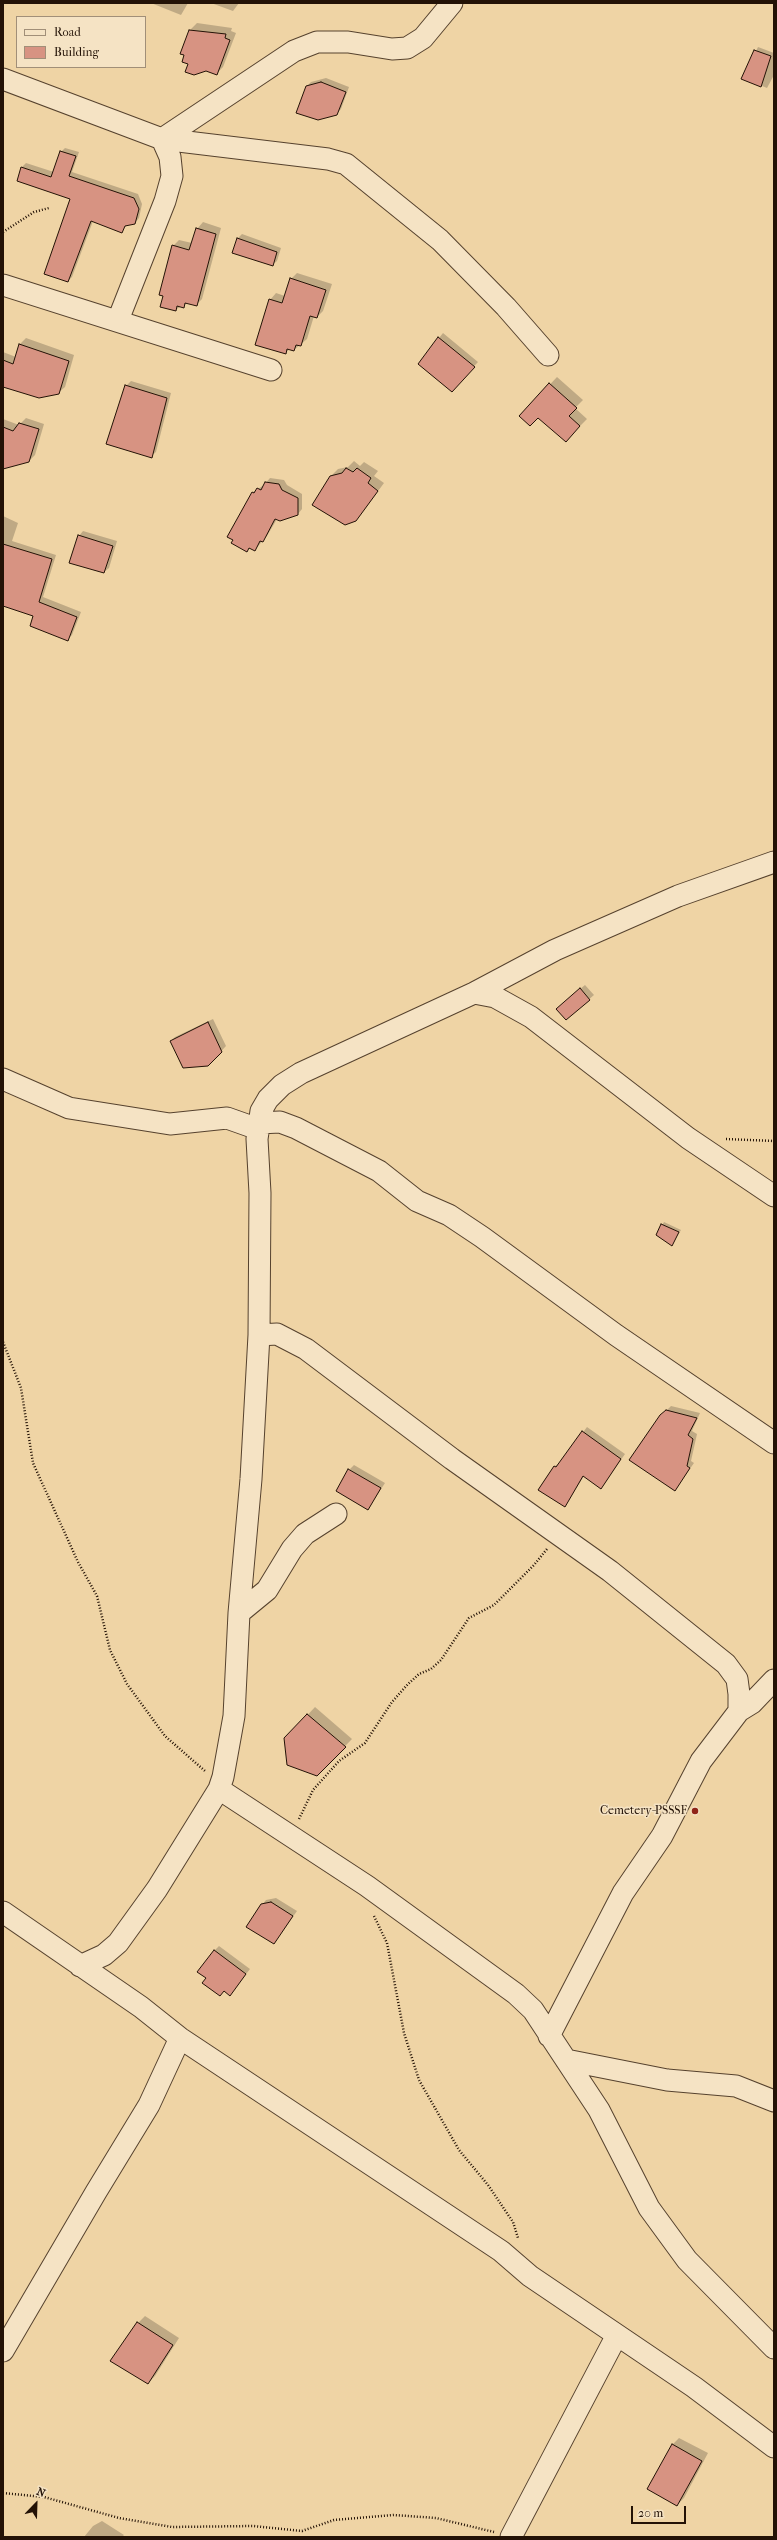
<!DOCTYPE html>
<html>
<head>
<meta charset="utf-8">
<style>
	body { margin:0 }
	#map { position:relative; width:777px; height:2540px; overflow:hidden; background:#efd4a5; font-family:"IM FELL French Canon",serif }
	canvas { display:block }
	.frame { position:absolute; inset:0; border:4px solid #231206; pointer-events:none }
	.legend { position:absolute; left:16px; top:16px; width:130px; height:52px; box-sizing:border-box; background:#f5e3c4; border:1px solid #a18f78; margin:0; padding:5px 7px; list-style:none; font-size:12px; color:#231206 }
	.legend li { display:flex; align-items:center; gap:8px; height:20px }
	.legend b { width:20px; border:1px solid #a18f78 }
	.north { position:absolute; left:16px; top:2484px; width:40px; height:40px; -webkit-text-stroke:3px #f5e3c4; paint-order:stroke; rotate:23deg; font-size:11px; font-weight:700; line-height:16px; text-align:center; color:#231206 }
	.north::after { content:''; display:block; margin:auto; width:14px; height:18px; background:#231206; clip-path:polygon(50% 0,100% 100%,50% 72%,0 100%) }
	.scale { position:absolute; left:631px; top:2506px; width:55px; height:18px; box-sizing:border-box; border:2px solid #231206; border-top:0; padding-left:5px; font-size:12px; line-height:14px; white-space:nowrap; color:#231206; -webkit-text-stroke:3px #f5e3c4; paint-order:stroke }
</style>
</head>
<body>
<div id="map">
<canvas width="777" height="2540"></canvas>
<div class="frame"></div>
<ul class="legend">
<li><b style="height:5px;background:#f5e3c4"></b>Road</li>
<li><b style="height:11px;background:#d79382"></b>Building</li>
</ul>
<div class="north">N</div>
<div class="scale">20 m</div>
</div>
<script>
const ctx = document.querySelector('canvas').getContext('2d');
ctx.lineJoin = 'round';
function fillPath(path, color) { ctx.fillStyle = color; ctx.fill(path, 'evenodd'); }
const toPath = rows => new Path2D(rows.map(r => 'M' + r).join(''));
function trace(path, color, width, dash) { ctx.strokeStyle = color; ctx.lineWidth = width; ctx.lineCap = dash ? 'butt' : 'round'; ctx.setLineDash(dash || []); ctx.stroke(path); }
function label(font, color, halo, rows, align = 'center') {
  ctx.font = font + ' "IM FELL French Canon",serif'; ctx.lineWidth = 3; ctx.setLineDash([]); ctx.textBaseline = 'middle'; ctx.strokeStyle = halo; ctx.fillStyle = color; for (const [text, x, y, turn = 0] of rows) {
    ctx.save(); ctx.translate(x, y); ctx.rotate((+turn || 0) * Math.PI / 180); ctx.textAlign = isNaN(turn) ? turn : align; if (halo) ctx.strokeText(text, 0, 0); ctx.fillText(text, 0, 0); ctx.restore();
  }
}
fillPath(toPath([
	[151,3,188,3,181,15],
	[211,3,239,3,233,11],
	[197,23,232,28,231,31,236,33,223,67,216,74,189,64,190,30],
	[758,47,774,53,774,75,767,88,743,78],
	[326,78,349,87,341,109,336,114,306,87,311,82],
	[65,148,79,152,72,172,138,194,142,204,139,218,135,223,127,224,122,232,93,221,72,277,68,281,71,199,22,167,26,163,54,172,61,152],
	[203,222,221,228,202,299,196,305,188,303,175,310,164,295,173,246,179,240,192,243,197,229],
	[242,234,281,248,277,261,272,265,237,239],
	[297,273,332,284,323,311,317,317,314,316,307,339,294,350,290,349,285,353,270,300,276,293,285,296,291,279],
	[443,333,478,362,452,390,419,363],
	[26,338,74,355,65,387,58,393,3,386,3,352,16,357,20,344],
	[557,377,583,400,575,408,587,419,572,434,538,417,520,416],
	[131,381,171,393,156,452,151,456,126,386],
	[26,418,44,424,35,455,29,461,3,465,3,419,19,425],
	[354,461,360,466,364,462,378,471,374,476,384,483,356,521,331,476,338,469,348,467],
	[270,478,284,480,287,485,302,494,302,509,298,514,277,519,267,536,259,545,255,550,250,547,247,551,253,492,264,485],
	[3,516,18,523,12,541,56,555,43,597,81,612,72,635,67,640,35,616,3,605],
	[83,531,117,541,109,568,104,572,79,536],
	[585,985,594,995,566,1019,562,1004],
	[213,1019,226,1046,208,1065,171,1041,175,1037],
	[664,1222,681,1230,673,1243,657,1235],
	[671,1406,700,1413,692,1431,697,1434,691,1461,694,1463,675,1490,666,1411],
	[587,1427,625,1454,601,1488,584,1476,565,1506,539,1490,555,1466,560,1463],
	[354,1465,385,1483,368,1509,349,1470],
	[315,1707,352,1739,317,1775,286,1738],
	[276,1898,297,1911,274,1943,262,1905,266,1900],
	[219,1946,250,1969,234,1990,207,1978,214,1951],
	[145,2316,179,2338,155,2376,148,2383,138,2323],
	[679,2438,708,2453,684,2498,677,2505,672,2445],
	[102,2521,124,2535,122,2537,84,2537,93,2526]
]), '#0003');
const building = toPath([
	[189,30,226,34,225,38,230,40,217,75,206,71,194,75,185,72,188,64,182,62,184,55,180,54,189,30],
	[754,50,771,56,761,87,741,79,754,50],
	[321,82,346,92,337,115,318,120,296,113,306,86,321,82],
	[60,151,76,156,69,176,134,198,139,209,135,224,125,226,122,233,91,221,68,282,44,274,70,199,17,181,21,167,51,177,60,151],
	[196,228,216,234,197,306,185,303,184,308,177,306,176,311,160,307,163,296,159,295,172,245,189,250,196,228],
	[237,238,277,252,273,266,232,253,237,238],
	[290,278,326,290,317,318,310,316,301,346,296,345,294,351,287,349,286,354,255,345,269,299,282,303,290,278],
	[438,337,475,367,452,392,418,364,438,337],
	[19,344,69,361,59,394,39,398,3,387,3,360,13,364,19,344],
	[549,383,577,408,569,416,580,426,566,442,538,418,530,426,519,416,549,383],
	[125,385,167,398,152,458,106,444,125,385],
	[19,423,39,429,29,462,3,469,3,427,13,431,19,423],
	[346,468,353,472,357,468,371,478,368,483,378,491,356,521,345,525,312,505,330,476,342,473,346,468],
	[265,482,279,484,282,490,298,498,298,515,280,521,275,519,263,542,260,541,255,551,249,548,247,552,231,543,233,540,227,537,252,492,254,493,257,488,261,490,265,482],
	[78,535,113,546,104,573,69,563,78,535],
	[3,544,52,559,39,602,77,617,68,641,30,626,33,616,3,606,3,544],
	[580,988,590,1000,566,1020,556,1009,580,988],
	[208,1022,222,1052,208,1066,183,1068,170,1041,208,1022],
	[661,1224,679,1232,672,1246,656,1235,661,1224],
	[666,1410,697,1418,688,1435,693,1439,687,1466,690,1468,675,1491,629,1460,660,1415,666,1410],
	[582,1431,621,1459,601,1489,583,1476,565,1507,538,1490,554,1466,556,1467,582,1431],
	[348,1469,381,1488,368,1510,336,1491,348,1469],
	[307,1714,346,1747,317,1776,287,1765,284,1738,307,1714],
	[271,1902,293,1916,274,1944,246,1927,261,1904,271,1902],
	[214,1950,246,1974,230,1996,224,1991,220,1996,202,1983,206,1978,197,1972,214,1950],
	[137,2322,173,2345,148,2384,110,2361,137,2322],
	[672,2444,702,2461,677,2506,647,2489,672,2444]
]);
fillPath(building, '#d79382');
trace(building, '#231206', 1);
const minor = toPath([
	[3,79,162,139,328,159,346,164,440,240,506,307,548,355],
	[3,285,271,370],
	[118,320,165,201,172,176,170,157,162,139,294,51,317,42,348,42,392,49,407,48,423,38,452,3],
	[474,993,495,997,531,1017,688,1138,774,1196],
	[3,1079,69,1108,170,1124,227,1118,258,1129],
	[259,1123,280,1122,296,1128,379,1171,417,1201,449,1215,482,1237,616,1335,774,1443],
	[259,1335,277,1334,306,1349,452,1459,610,1571,726,1664,737,1679,739,1694,739,1711],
	[239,1613,267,1590,292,1549,305,1534,336,1514],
	[219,1789,367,1886,516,1994,533,2010,599,2110,649,2208,687,2260,774,2348],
	[3,1912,141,2007,180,2038,501,2251,530,2276,694,2387,774,2447],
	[80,1966,104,1955,118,1943,157,1889,219,1789,223,1777,234,1716,239,1613,251,1479,259,1335,260,1193,257,1139,261,1111,268,1099,282,1085,301,1073,474,993,555,950,678,896,774,862],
	[549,2036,623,1893,662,1836,701,1761,739,1711,752,1703,774,1680],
	[566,2060,667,2080,736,2086,774,2101],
	[3,2351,96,2192,149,2105,180,2038],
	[511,2537,617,2335]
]);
trace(minor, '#56422e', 23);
trace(toPath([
	[3,232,34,212,49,208],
	[726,1139,774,1141],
	[3,1342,21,1388,33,1463,78,1562,97,1596,110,1650,127,1684,165,1736,205,1771],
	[299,1819,313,1790,339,1761,365,1743,392,1702,408,1684,419,1674,431,1669,441,1660,469,1618,494,1605,534,1565,547,1549],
	[374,1916,387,1943,404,2033,419,2080,459,2150,488,2185,513,2222,518,2238],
	[3,2493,44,2497,119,2518,172,2527,253,2526,302,2531,334,2520,394,2515,436,2518,494,2532]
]), '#231206', 2.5, [1, 2]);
trace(minor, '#f5e3c4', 21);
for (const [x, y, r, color] of [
	[695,1811,4,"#8f2418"]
]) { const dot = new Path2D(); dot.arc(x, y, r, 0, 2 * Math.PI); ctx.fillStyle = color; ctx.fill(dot); trace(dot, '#f5e3c4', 1.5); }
label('12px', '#231206', '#f5e3c4', [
	["Cemetery-PSSSF",687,1811]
], 'right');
</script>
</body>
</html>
